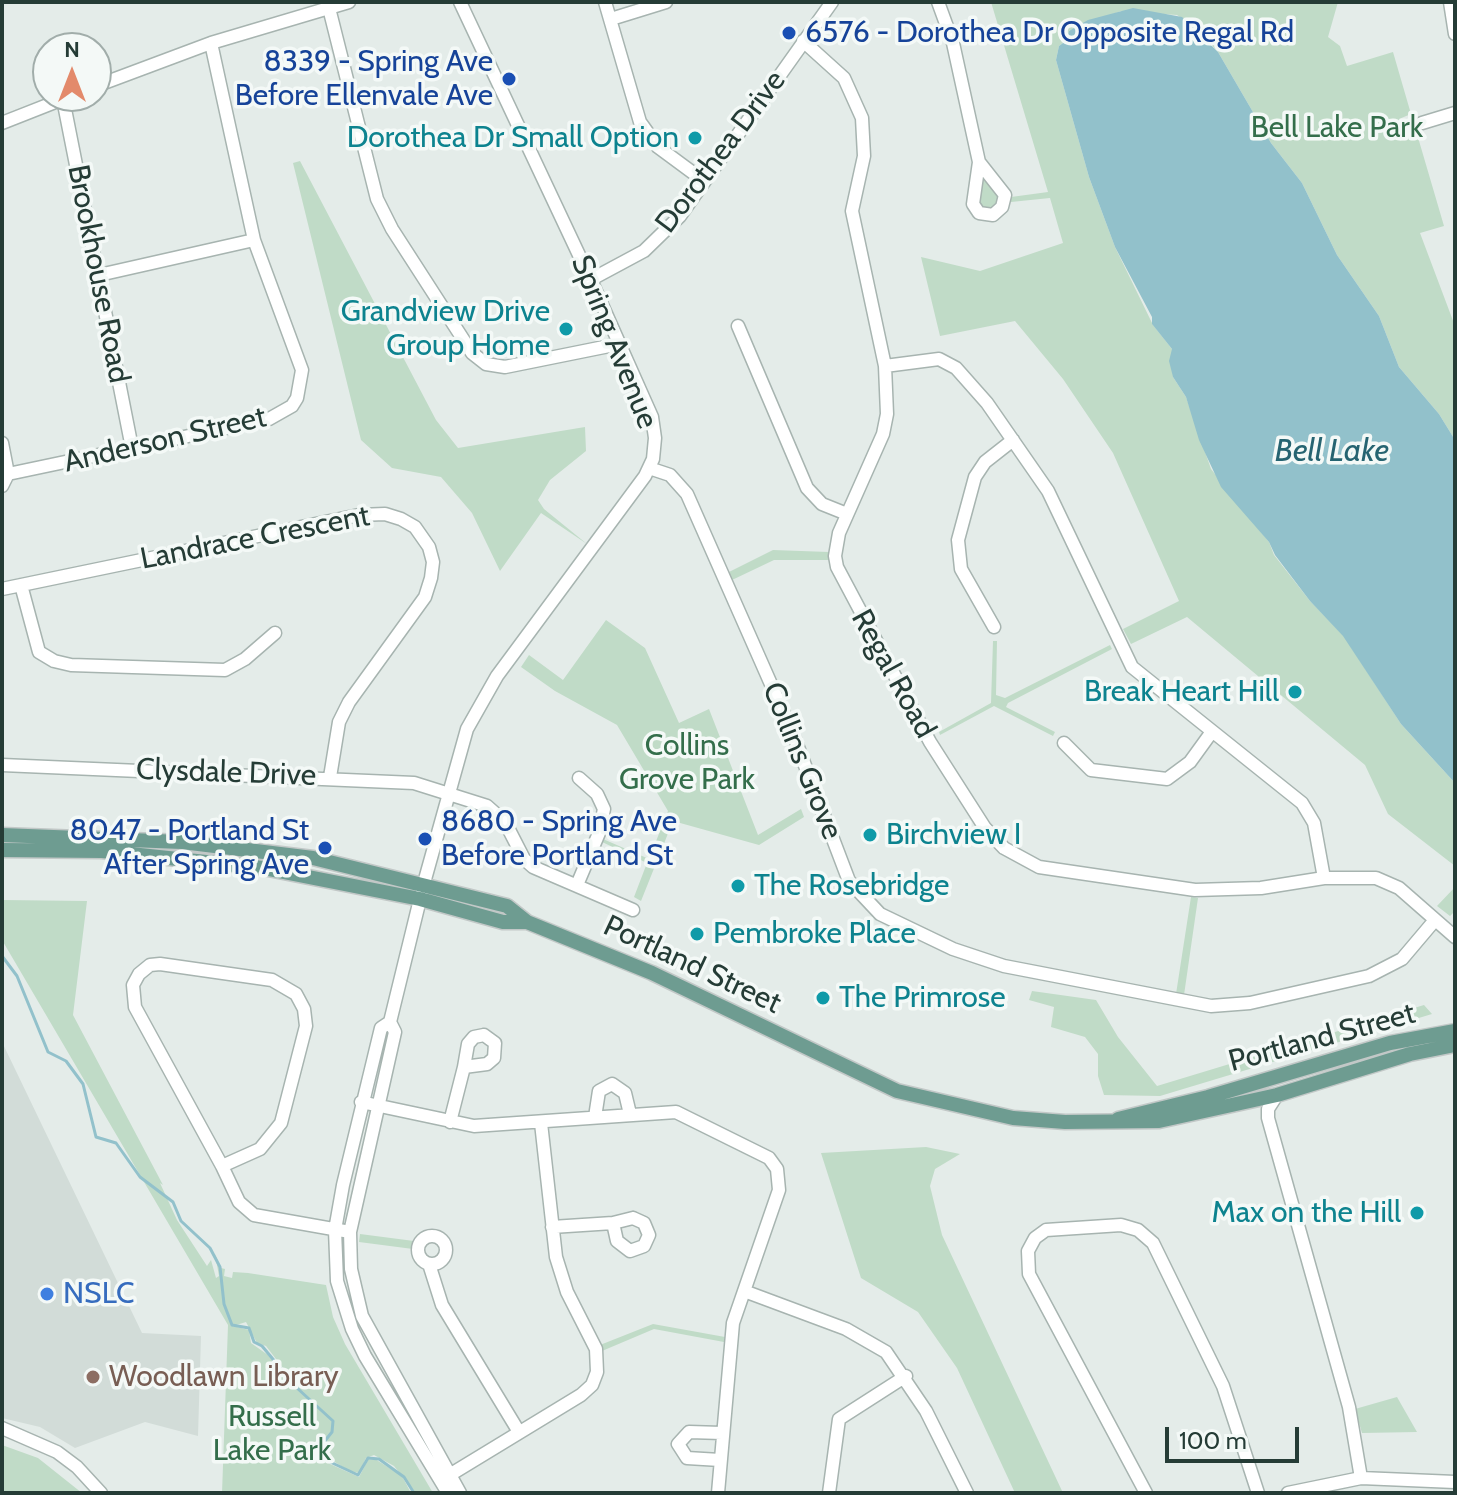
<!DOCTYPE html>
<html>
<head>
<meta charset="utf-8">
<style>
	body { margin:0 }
	#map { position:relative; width:1457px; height:1495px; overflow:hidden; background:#e4ece9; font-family:Cabin,sans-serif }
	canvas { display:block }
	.frame { position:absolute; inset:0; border:4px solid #253c36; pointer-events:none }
	.north { position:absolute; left:32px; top:32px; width:80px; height:80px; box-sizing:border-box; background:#f4f9f7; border:2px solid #a1adaa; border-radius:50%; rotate:0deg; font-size:22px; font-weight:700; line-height:32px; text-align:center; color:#253c36 }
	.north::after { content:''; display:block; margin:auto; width:28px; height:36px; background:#e38a6b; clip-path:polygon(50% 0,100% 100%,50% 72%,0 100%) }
	.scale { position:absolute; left:1165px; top:1427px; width:134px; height:36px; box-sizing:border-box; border:4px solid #253c36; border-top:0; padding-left:10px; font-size:24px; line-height:28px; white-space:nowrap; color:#253c36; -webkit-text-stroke:6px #f4f9f7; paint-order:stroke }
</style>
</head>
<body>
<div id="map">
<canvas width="1457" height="1495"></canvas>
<div class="frame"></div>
<div class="north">N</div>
<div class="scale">100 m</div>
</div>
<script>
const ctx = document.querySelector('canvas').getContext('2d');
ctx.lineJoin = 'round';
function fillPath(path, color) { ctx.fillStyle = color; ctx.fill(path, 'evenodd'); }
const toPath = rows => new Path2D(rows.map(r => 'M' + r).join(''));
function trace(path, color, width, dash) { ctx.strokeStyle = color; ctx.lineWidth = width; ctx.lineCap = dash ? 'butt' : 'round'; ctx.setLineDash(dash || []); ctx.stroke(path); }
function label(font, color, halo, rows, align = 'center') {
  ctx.font = font + ' Cabin,sans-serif'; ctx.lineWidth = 7; ctx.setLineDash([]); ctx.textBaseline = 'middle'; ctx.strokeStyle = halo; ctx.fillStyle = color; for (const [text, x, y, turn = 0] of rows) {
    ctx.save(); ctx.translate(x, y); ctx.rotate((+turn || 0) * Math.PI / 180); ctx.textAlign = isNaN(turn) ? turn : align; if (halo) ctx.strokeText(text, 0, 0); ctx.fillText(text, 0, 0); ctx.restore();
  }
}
fillPath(toPath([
	[2,1042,142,1333,201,1336,198,1436,145,1422,75,1448,40,1427,2,1418]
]), '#d2dcd8');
fillPath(toPath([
	[991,2,1338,2,1328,37,1340,46,1347,66,1393,52,1411,114,1399,119,1405,137,1417,134,1444,226,1420,233,1455,326,1455,440,1439,414,1399,367,1379,316,1337,255,1302,183,1271,143,1218,52,1197,29,1177,15,1121,11,1069,31,1067,40,1059,46,1056,60,1089,177,1115,247,1153,325,1172,349,1173,377,1186,397,1211,469,1269,542,1274,555,1310,601,1344,636,1401,724,1455,783,1455,866,1388,814,1365,765,1187,617,1131,644,1123,629,1179,601,1113,453,1063,379,1015,321,940,336,921,257,980,271,1063,243,1050,198,1011,202,1011,197,1048,192],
	[300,161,436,420,458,448,585,427,586,451,550,480,538,500,544,509,587,544,541,513,500,571,472,513,441,477,392,468,361,440,293,163],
	[983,172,999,198,993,211,981,207,979,202],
	[773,550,829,552,828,560,774,560,732,580,729,572],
	[606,620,645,648,679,723,709,709,758,835,801,809,804,817,759,845,673,821,641,901,634,897,647,863,602,842,603,839,649,859,668,811,617,725,555,691,521,667,529,655,563,680],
	[993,641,997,641,996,695,1005,698,1110,645,1112,649,1008,703,1006,707,1055,732,1053,736,994,706,940,735,939,732,991,703],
	[1455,887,1455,911,1450,916,1437,906],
	[1191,897,1198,898,1184,995,1176,994],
	[2,900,87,901,73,1015,163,1185,160,1183,177,1220,207,1266,211,1260,216,1278,219,1276,215,1254,221,1268,225,1269,224,1276,232,1278,233,1272,248,1273,326,1285,333,1317,345,1344,433,1493,415,1492,394,1466,374,1455,366,1458,359,1473,350,1471,326,1457,322,1446,326,1439,318,1448,330,1464,359,1477,368,1460,375,1459,402,1476,411,1493,222,1493,228,1325,2,940],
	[246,1322,257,1343,266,1346,302,1393,275,1360,251,1343,249,1330,233,1326],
	[1032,991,1096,1000,1118,1037,1157,1086,1424,1005,1432,1014,1160,1096,1104,1095,1098,1076,1098,1054,1085,1037,1051,1027,1054,1007,1029,1000],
	[926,1147,960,1154,935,1169,930,1186,942,1235,1063,1493,1015,1493,957,1368,918,1312,861,1278,821,1153],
	[360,1234,414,1241,413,1249,359,1242],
	[653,1324,725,1337,724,1342,654,1329,602,1351,600,1345],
	[1397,1397,1417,1432,1362,1433,1355,1409],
	[2,1445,38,1458,82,1493,2,1493]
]), '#c0dbc7');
fillPath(toPath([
	[1133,8,1182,17,1218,52,1271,143,1302,183,1337,255,1379,316,1399,367,1439,414,1455,440,1455,783,1401,724,1343,636,1310,601,1275,555,1269,542,1221,487,1199,440,1186,397,1173,377,1169,361,1172,349,1152,324,1152,317,1115,247,1089,177,1056,60,1059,46,1067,40,1069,31,1088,20]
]), '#92c1cb');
trace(toPath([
	[2,956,17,976,48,1052,66,1061,83,1084,96,1137,116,1143,140,1177,173,1202,181,1221,210,1248,220,1267,224,1304,232,1325,249,1328,254,1342,262,1346,297,1388,333,1421,332,1432,320,1447,328,1461,358,1475,368,1458,379,1459,404,1477,414,1493]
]), '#92c1cb', 3);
const minor = toPath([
	[460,2,595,289,652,417,655,438,653,459,645,476,497,676,467,729,424,883,390,1022,395,1032,350,1232,351,1269,362,1316,460,1493],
	[605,2,640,122,658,147,704,181],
	[938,2,953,43,979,162],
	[1450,2,1455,34],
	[329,8,377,199,392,229,472,353,486,364,505,367,619,344],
	[611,19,666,2],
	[803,41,844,78,862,118,864,156,852,211,885,366,887,414,883,434,839,533,835,556,837,567,930,742,985,828,1004,848,1039,867,1195,890,1261,888,1324,878,1376,878,1399,888,1455,937],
	[96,86,211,43,349,2],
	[63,99,132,448],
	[2,123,68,97],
	[1422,123,1455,113],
	[979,162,1005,195,1002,207,993,215,979,213,973,204,979,162],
	[99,275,254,240],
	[590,280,644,251,680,216,832,2],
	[738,326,807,488,822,504,847,514],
	[885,366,939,359,956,368,987,403,1048,491,1132,667,1302,803,1314,823,1324,878],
	[2,443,8,474],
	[649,468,670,475,687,494,793,734,849,881,880,914,953,949,1004,966,1211,1006,1250,1003,1369,976,1402,959,1435,920],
	[2,486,8,474,269,419,292,406,297,398,302,370,254,240,211,43],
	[21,585,39,652,54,661,71,665,225,670,245,659,275,633],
	[2,589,359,515,385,514,401,519,415,527,429,547,433,562,431,578,425,597,349,702,339,722,330,777],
	[994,627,961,569,958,540,975,477,985,462,1013,440],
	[1064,743,1091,770,1167,779,1190,762,1211,733],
	[2,765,414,783,487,806,505,822,524,859,533,867,633,910],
	[577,885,599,833,604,809,597,794,579,778],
	[390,1022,381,1028,343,1185,335,1230,337,1281,352,1329,365,1356,448,1493],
	[484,1035,495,1043,494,1058,487,1064,464,1067,468,1044,474,1037,484,1035],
	[1277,1095,1268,1109,1268,1118,1349,1407,1361,1478],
	[361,1102,474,1126,676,1112,769,1158,777,1169,779,1190,733,1323,718,1493],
	[595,1117,599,1091,612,1084,625,1093,630,1114],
	[450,1122,464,1067],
	[222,1166,135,1007,133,985,139,974,150,965,160,964,272,980,296,994,304,1009,306,1026,281,1123,260,1149,222,1166,239,1202,254,1215,350,1232],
	[633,1218,644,1223,649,1235,644,1246,630,1251,617,1241,613,1223,633,1218],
	[552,1227,613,1223],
	'418 1250a14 14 0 1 1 28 0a14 14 0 1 1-28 0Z',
	[429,1264,442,1305,519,1432],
	[744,1291,846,1329,886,1352,926,1411,967,1493],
	[2,1428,57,1452,77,1467,101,1493],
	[720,1460,687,1458,678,1444,689,1432,722,1433],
	[443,1479,581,1395,592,1385,597,1372,596,1349,567,1292,556,1257,541,1123],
	[829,1493,839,1419,906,1376],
	[1146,1493,1029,1274,1028,1251,1035,1238,1046,1230,1121,1225,1138,1230,1153,1243,1223,1386,1258,1493],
	[1288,1493,1361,1478,1455,1482]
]);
const major = toPath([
	[2,835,182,842,313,858,507,906,527,922,652,973,897,1091,1013,1118,1065,1122,1159,1121,1277,1095,1410,1054,1455,1045],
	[2,850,102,851,263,868,420,899,503,922,527,922],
	[1118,1119,1208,1097,1390,1043,1455,1031]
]);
trace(minor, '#a7b4b0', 15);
trace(major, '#c2c8c7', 17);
trace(minor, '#fff', 12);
trace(major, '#6e9c91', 14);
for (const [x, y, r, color] of [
	[789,33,8,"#1a4fb4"],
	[509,79,8,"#1a4fb4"],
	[695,138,8,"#0f9aa8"],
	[566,329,8,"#0f9aa8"],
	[1295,692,8,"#0f9aa8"],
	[870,835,8,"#0f9aa8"],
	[425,839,8,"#1a4fb4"],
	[325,848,8,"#1a4fb4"],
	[738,886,8,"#0f9aa8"],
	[697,934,8,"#0f9aa8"],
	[823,998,8,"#0f9aa8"],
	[1417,1213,8,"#0f9aa8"],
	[47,1294,8,"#3f7fe0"],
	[93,1377,8,"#8d6e63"]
]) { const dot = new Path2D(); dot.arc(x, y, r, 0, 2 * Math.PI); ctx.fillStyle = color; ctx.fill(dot); trace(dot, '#f4f9f7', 3); }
label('30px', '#164399', '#f4f9f7', [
	["6576 - Dorothea Dr Opposite Regal Rd",805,33],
	["8339 - Spring Ave",493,62,"right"],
	["Before Ellenvale Ave",493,96,"right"],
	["8680 - Spring Ave",441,822],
	["Before Portland St",441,856],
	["8047 - Portland St",309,831,"right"],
	["After Spring Ave",309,865,"right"]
], 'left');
label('30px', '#346e4b', '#f4f9f7', [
	["Bell Lake Park",1337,128],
	["Collins",687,746],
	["Grove Park",687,780],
	["Russell",272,1417],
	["Lake Park",272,1451]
]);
label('30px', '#0d838f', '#f4f9f7', [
	["Dorothea Dr Small Option",679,138],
	["Grandview Drive",550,312],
	["Group Home",550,346],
	["Break Heart Hill",1279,692],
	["Birchview I",886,835,"left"],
	["The Rosebridge",754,886,"left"],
	["Pembroke Place",713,934,"left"],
	["The Primrose",839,998,"left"],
	["Max on the Hill",1401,1213]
], 'right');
label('30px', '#253c36', '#f4f9f7', [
	["Dorothea Drive",721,152,-53],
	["Brookhouse Road",98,274,79],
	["Spring Avenue",614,342,68],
	["Anderson Street",165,440,-13],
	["Landrace Crescent",255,538,-11],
	["Regal Road",893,674,61],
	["Collins Grove",802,761,68],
	["Clysdale Drive",226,773,2],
	["Portland Street",692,965,25],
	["Portland Street",1322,1038,-15]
]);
label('30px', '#366cbe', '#f4f9f7', [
	["NSLC",63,1294]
], 'left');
label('30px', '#785e54', '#f4f9f7', [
	["Woodlawn Library",109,1377]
], 'left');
label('italic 32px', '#266471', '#f4f9f7', [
	["Bell Lake",1332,452]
]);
</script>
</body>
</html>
